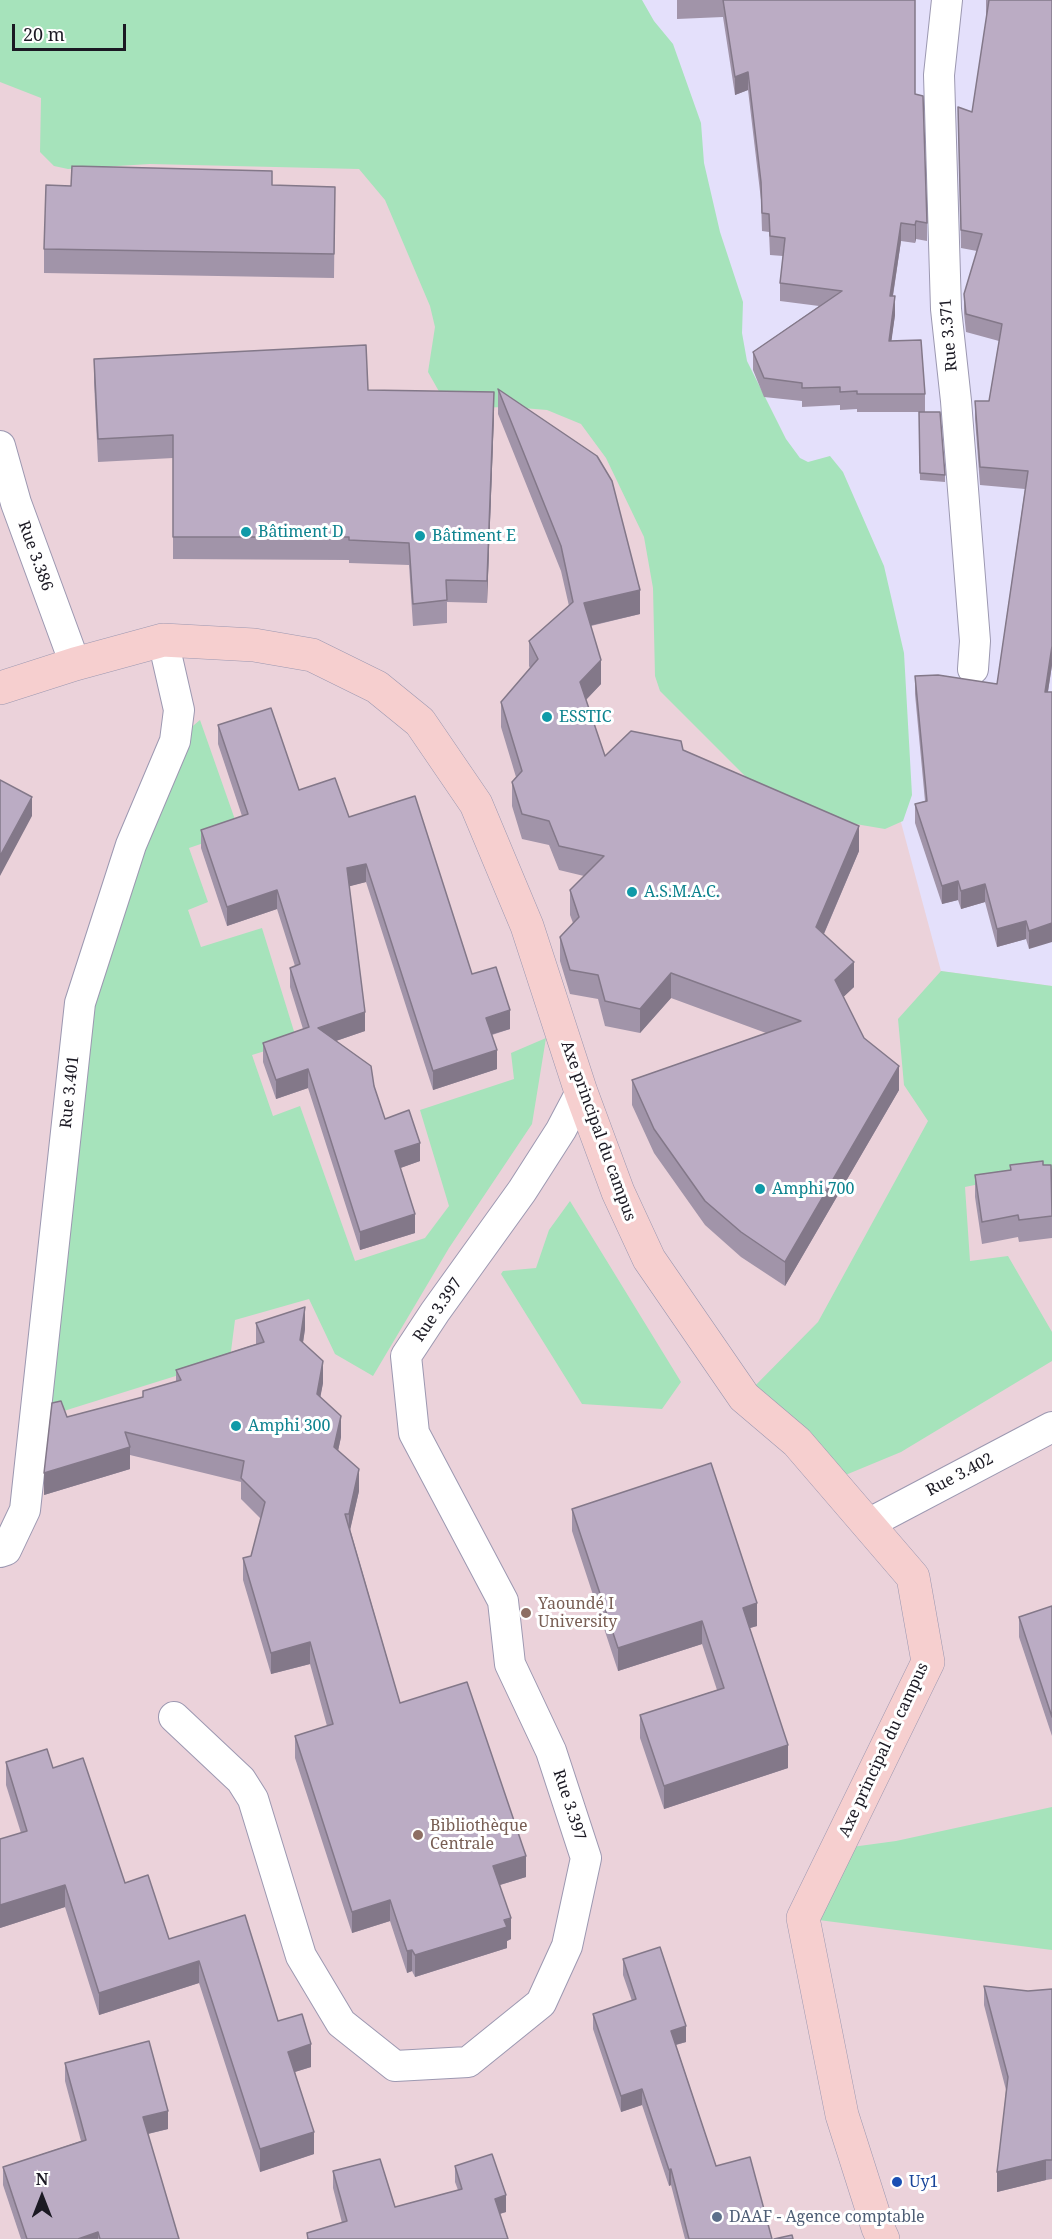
<!DOCTYPE html>
<html>
<head>
<meta charset="utf-8">
<style>
	body { margin:0 }
	#map { position:relative; width:1052px; height:2239px; overflow:hidden; background:#e4e0fb; font-family:"Noto Serif",serif }
	canvas { display:block }
	.north { position:absolute; left:12px; top:2167px; width:60px; height:60px; -webkit-text-stroke:4px #fff; paint-order:stroke; rotate:0deg; font-size:16px; font-weight:700; line-height:24px; text-align:center; color:#1b1923 }
	.north::after { content:''; display:block; margin:auto; width:21px; height:27px; background:#1b1923; clip-path:polygon(50% 0,100% 100%,50% 72%,0 100%) }
	.scale { position:absolute; left:12px; top:24px; width:114px; height:27px; box-sizing:border-box; border:3px solid #1b1923; border-top:0; padding-left:8px; font-size:18px; line-height:21px; white-space:nowrap; color:#1b1923; -webkit-text-stroke:4px #fff; paint-order:stroke }
</style>
</head>
<body>
<div id="map">
<canvas width="1052" height="2239"></canvas>
<div class="north">N</div>
<div class="scale">20 m</div>
</div>
<script>
const ctx = document.querySelector('canvas').getContext('2d');
ctx.lineJoin = 'round';
function fillPath(path, color) { ctx.fillStyle = color; ctx.fill(path, 'evenodd'); }
const toPath = rows => new Path2D(rows.map(r => 'M' + r).join(''));
function trace(path, color, width, dash) { ctx.strokeStyle = color; ctx.lineWidth = width; ctx.lineCap = dash ? 'butt' : 'round'; ctx.setLineDash(dash || []); ctx.stroke(path); }
function label(font, color, halo, rows, align = 'center') {
  ctx.font = font + ' "Noto Serif",serif'; ctx.lineWidth = 6; ctx.setLineDash([]); ctx.textBaseline = 'middle'; ctx.strokeStyle = halo; ctx.fillStyle = color; for (const [text, x, y, turn = 0] of rows) {
    ctx.save(); ctx.translate(x, y); ctx.rotate((+turn || 0) * Math.PI / 180); ctx.textAlign = isNaN(turn) ? turn : align; if (halo) ctx.strokeText(text, 0, 0); ctx.fillText(text, 0, 0); ctx.restore();
  }
}
fillPath(toPath([
	[0,0,435,0,814,499,941,971,1052,986,1052,2239,0,2239]
]), '#ebd2da');
fillPath(toPath([
	[0,0,642,0,654,21,673,44,701,123,704,163,720,232,743,302,742,333,747,361,786,439,800,458,808,462,830,456,843,472,884,566,904,653,912,795,903,821,885,829,832,820,760,791,660,691,655,676,653,588,644,537,606,458,581,424,547,410,511,407,460,408,445,402,428,372,435,327,430,306,385,200,359,169,150,164,68,169,54,166,40,152,41,98,0,82],
	[200,720,239,831,189,848,208,902,188,910,201,947,262,928,297,1041,252,1055,273,1116,300,1106,355,1261,425,1238,449,1206,420,1110,514,1079,511,1053,546,1038,532,1124,449,1248,373,1376,335,1354,309,1299,235,1320,230,1359,35,1420,80,1003,175,741],
	[941,971,1052,986,1052,1169,965,1187,970,1261,1008,1256,1052,1332,1052,1361,901,1452,831,1481,744,1397,818,1322,928,1121,904,1085,898,1019],
	[570,1201,681,1382,662,1409,582,1404,501,1274,503,1271,536,1268,549,1230],
	[1052,1807,1052,1950,803,1918,837,1849,896,1841]
]), '#a6e3bb');
const street = toPath([
	[947,0,939,75,946,309,956,401,975,641,973,669],
	[0,446,16,503,75,664],
	[868,1524,1052,1427],
	[0,1552,6,1550,25,1510,80,1003,131,845,175,741,179,710,163,640],
	[174,1717,241,1780,253,1799,301,1956,341,2023,395,2066,468,2062,541,2003,567,1946,586,1858,551,1751,510,1664,503,1601,414,1433,406,1356,435,1312,522,1191,561,1130,581,1092]
]);
const secondary = toPath([
	[0,688,75,664,163,640,254,645,312,655,377,687,420,722,476,804,527,926,581,1092,618,1192,649,1259,744,1397,797,1442,913,1577,928,1662,803,1918,842,2115,878,2228,883,2239]
]);
trace(street, '#9c98b1', 32);
trace(secondary, '#9c98b1', 34);
trace(street, '#fff', 30);
trace(secondary, '#f6cfcf', 33);
fillPath(toPath([
	[677,0,915,0,915,94,927,223,927,241,916,239,915,243,901,241,893,296,895,315,891,341,925,394,925,412,945,475,945,482,920,480,919,412,857,412,857,409,840,410,840,405,802,407,802,401,764,397,753,370,753,352,819,306,780,301,780,283,783,256,770,255,769,232,762,231,761,200,748,90,735,95,723,17,677,19],
	[986,0,1052,0,1052,665,1048,692,1029,949,1026,939,997,947,985,902,961,909,958,900,942,904,915,823,915,804,925,801,915,694,915,676,997,684,1025,489,980,485,975,419,975,401,989,401,999,341,966,332,964,313,964,294,977,251,961,248,958,107,972,112,987,17,986,17],
	[272,185,335,187,334,278,44,273,44,249,71,186],
	[94,359,368,390,494,415,487,603,447,602,447,623,413,626,409,565,349,563,349,560,173,559,173,458,98,462,94,382],
	[498,389,640,614,591,626,601,684,586,700,605,756,683,750,859,851,824,934,854,987,843,997,864,1038,899,1090,785,1286,741,1257,705,1225,654,1153,632,1105,632,1080,766,1033,671,998,640,1033,605,1026,598,999,570,994,560,961,560,937,573,923,570,915,570,890,584,876,559,870,549,845,522,839,512,806,512,782,516,777,501,727,501,702,530,668,529,666,529,641,569,606,561,571,498,414],
	[218,725,299,790,349,817,472,974,510,1029,492,1035,497,1069,433,1090,366,882,349,886,365,1031,336,1041,374,1086,385,1119,420,1161,400,1168,415,1233,360,1250,308,1088,276,1099,263,1062,263,1043,303,1029,290,987,290,968,295,966,277,909,227,926,201,848,201,830,242,816,218,744],
	[1010,1165,1043,1165,1052,1169,1052,1238,1019,1242,1018,1237,982,1244,975,1197,975,1175,1010,1170],
	[256,1323,305,1329,303,1343,323,1383,320,1397,341,1437,338,1451,359,1491,350,1529,400,1703,526,1877,500,1885,511,1939,507,1941,507,1948,415,1977,412,1971,407,1973,390,1921,352,1933,295,1758,295,1736,327,1726,310,1664,271,1674,243,1580,243,1558,251,1556,261,1519,241,1499,241,1482,130,1455,130,1469,44,1495,67,1417,143,1397,176,1381,176,1370,256,1344],
	[572,1509,757,1626,750,1628,788,1768,664,1809,640,1738,640,1715,717,1690,702,1644,618,1671,572,1531],
	[1052,1606,1052,1736,1019,1637,1019,1617],
	[6,1762,53,1768,125,1883,169,1939,278,2021,311,2067,295,2072,314,2154,260,2172,199,1983,99,2015,65,1907,0,1928,0,1839,21,1833,6,1785],
	[623,1959,686,2042,676,2045,716,2166,772,2239,685,2239,671,2185,669,2186,642,2105,621,2112,593,2029,593,2014,632,2001,623,1975],
	[984,1986,1028,1991,1052,1989,1052,2179,1046,2180,997,2192,1006,2090,984,2005],
	[65,2063,168,2129,148,2134,179,2239,21,2239,3,2185,3,2167,81,2141,65,2081],
	[455,2166,506,2212,500,2214,508,2239,307,2239,307,2233,342,2223,333,2188,333,2171,395,2207,458,2190,455,2182]
]), '#a194a9');
fillPath(toPath([
	[748,72,748,90,735,95,735,77],
	[916,221,916,239,915,243,915,225],
	[901,223,901,241,890,314,890,296],
	[895,296,895,315,889,359,889,341],
	[494,392,494,415,487,603,487,581],
	[640,590,640,614,584,627,584,603],
	[1052,646,1052,665,1045,710,1045,692],
	[601,660,601,684,580,706,580,682],
	[32,797,32,816,0,876,0,856],
	[859,826,859,851,816,952,816,927],
	[366,864,366,882,347,887,347,868],
	[958,881,958,900,942,904,942,886],
	[985,884,985,902,961,909,961,891],
	[277,890,277,909,227,926,227,907],
	[1026,921,1026,939,997,947,997,929],
	[1052,923,1052,942,1029,949,1029,931],
	[854,962,854,987,835,1005,835,980],
	[671,973,671,998,640,1033,640,1009],
	[510,1010,510,1029,486,1036,486,1018],
	[365,1012,365,1031,318,1047,318,1028],
	[497,1050,497,1069,433,1090,433,1071],
	[899,1066,899,1090,785,1286,785,1262],
	[308,1069,308,1088,276,1099,276,1080],
	[420,1143,420,1161,395,1170,395,1151],
	[415,1214,415,1233,360,1250,360,1232],
	[305,1307,305,1329,300,1361,300,1340],
	[323,1361,323,1383,317,1415,317,1394],
	[341,1416,341,1437,334,1469,334,1447],
	[130,1447,130,1469,44,1495,44,1473],
	[359,1469,359,1491,349,1535,349,1514],
	[757,1603,757,1626,743,1630,743,1608],
	[702,1621,702,1644,618,1671,618,1648],
	[310,1642,310,1664,271,1674,271,1653],
	[788,1745,788,1768,664,1809,664,1786],
	[526,1856,526,1877,493,1887,493,1866],
	[65,1885,65,1907,0,1928,0,1905],
	[390,1900,390,1921,352,1933,352,1912],
	[511,1918,511,1939,507,1941,507,1948,415,1977,415,1955],
	[412,1950,412,1971,407,1973,407,1951],
	[199,1961,199,1983,99,2015,99,1993],
	[686,2026,686,2042,671,2046,671,2031],
	[311,2044,311,2067,288,2074,288,2052],
	[642,2089,642,2105,621,2112,621,2096],
	[168,2111,168,2129,143,2135,143,2117],
	[314,2132,314,2154,260,2172,260,2149],
	[1046,2160,1046,2180,997,2192,997,2172],
	[671,2169,671,2185,669,2186,669,2170],
	[506,2195,506,2212,495,2215,495,2199],
	[98,2232,98,2239,78,2239]
]), '#837889');
const building = toPath([
	[723,0,915,0,915,94,923,96,927,223,916,221,915,225,901,223,890,296,895,296,889,341,921,340,925,394,857,394,857,391,840,392,840,387,802,388,802,383,764,378,753,352,842,291,780,283,785,238,770,236,769,214,762,213,761,182,748,72,735,77,723,0],
	[989,0,1052,0,1052,646,1045,692,1052,692,1052,923,1029,931,1026,921,997,929,985,884,961,891,958,881,942,886,915,804,927,801,915,676,938,675,997,684,1028,471,980,467,975,401,989,401,1002,324,966,314,964,294,982,234,961,230,958,107,972,112,989,0],
	[72,166,272,171,272,185,335,187,334,254,44,249,46,185,71,186,72,166],
	[366,345,368,390,494,392,487,581,446,580,447,600,413,604,409,543,349,540,349,537,173,537,173,435,98,439,94,359,366,345],
	[498,389,597,456,612,481,640,590,584,603,601,660,580,682,605,756,631,731,681,741,683,750,859,826,816,927,854,962,835,980,864,1038,899,1066,785,1262,741,1232,705,1201,654,1129,632,1080,801,1021,671,973,640,1009,605,1001,598,975,570,970,560,937,579,917,570,890,604,856,559,846,549,821,522,814,512,782,522,771,501,702,538,659,529,641,573,602,561,546,498,389],
	[919,412,940,412,945,475,920,473,919,412],
	[271,708,299,790,335,778,349,817,415,796,472,974,496,967,510,1010,486,1018,497,1050,433,1071,366,864,347,868,365,1012,318,1028,371,1066,374,1086,385,1119,409,1110,420,1143,395,1151,415,1214,360,1232,308,1069,276,1080,263,1043,309,1027,290,968,300,964,277,890,227,907,201,830,248,814,218,725,271,708],
	[0,780,32,797,0,856,0,780],
	[1043,1161,1043,1165,1051,1165,1052,1216,1019,1220,1018,1215,982,1222,975,1175,1011,1170,1010,1165,1043,1161],
	[305,1307,300,1340,323,1361,317,1394,341,1416,334,1447,359,1469,349,1514,345,1514,400,1703,467,1682,526,1856,493,1866,511,1918,504,1920,507,1927,415,1955,412,1950,407,1951,390,1900,352,1912,295,1736,333,1724,310,1642,271,1653,243,1558,251,1556,265,1502,241,1478,244,1461,125,1432,130,1447,44,1473,52,1403,61,1401,67,1417,143,1397,143,1391,181,1380,176,1370,264,1342,256,1323,305,1307],
	[711,1463,757,1603,743,1608,788,1745,664,1786,640,1715,724,1688,702,1621,618,1648,572,1509,711,1463],
	[1052,1606,1052,1717,1019,1617,1052,1606],
	[47,1749,53,1768,83,1758,125,1883,148,1875,169,1939,245,1915,278,2021,302,2014,311,2044,288,2052,314,2132,260,2149,199,1961,99,1993,65,1885,0,1905,0,1839,27,1831,6,1762,47,1749],
	[660,1947,686,2026,671,2031,716,2166,750,2157,772,2239,689,2239,671,2169,669,2170,642,2089,621,2096,593,2014,636,1999,623,1959,660,1947],
	[984,1986,1028,1991,1052,1989,1052,2160,1046,2160,997,2172,1008,2077,984,1986],
	[149,2041,168,2111,143,2117,179,2239,100,2239,98,2232,78,2239,27,2239,3,2167,86,2140,65,2063,149,2041],
	[492,2154,506,2195,495,2199,508,2239,308,2239,307,2233,347,2221,333,2171,380,2159,395,2207,462,2189,455,2166,492,2154],
	[792,2235,793,2239,774,2239,792,2235]
]);
fillPath(building, '#bbacc4');
trace(building, '#837889', 1.5);
for (const [x, y, r, color] of [
	[246,532,6,"#0f9aa8"],
	[420,536,6,"#0f9aa8"],
	[547,717,6,"#0f9aa8"],
	[632,892,6,"#0f9aa8"],
	[760,1189,6,"#0f9aa8"],
	[236,1426,6,"#0f9aa8"],
	[526,1613,6,"#8d6e63"],
	[418,1835,6,"#8d6e63"],
	[897,2182,6,"#1a4fb4"],
	[717,2217,6,"#5c6f8a"]
]) { const dot = new Path2D(); dot.arc(x, y, r, 0, 2 * Math.PI); ctx.fillStyle = color; ctx.fill(dot); trace(dot, '#fff', 2); }
label('16px', '#1b1923', '#fff', [
	["Rue 3.371",949,335,-95],
	["Rue 3.386",35,556,70],
	["Rue 3.401",70,1092,-84],
	["Axe principal du campus",598,1131,70],
	["Rue 3.397",438,1310,-56],
	["Rue 3.402",960,1475,-28],
	["Axe principal du campus",884,1750,-65],
	["Rue 3.397",569,1805,72]
]);
label('16px', '#0d838f', '#fff', [
	["Bâtiment D",258,532],
	["Bâtiment E",432,536],
	["ESSTIC",559,717],
	["A.S.M.A.C.",644,892],
	["Amphi 700",772,1189],
	["Amphi 300",248,1426]
], 'left');
label('16px', '#785e54', '#fff', [
	["Yaoundé I",538,1604],
	["University",538,1622],
	["Bibliothèque",430,1826],
	["Centrale",430,1844]
], 'left');
label('16px', '#164399', '#fff', [
	["Uy1",909,2182]
], 'left');
label('16px', '#4e5e75', '#fff', [
	["DAAF - Agence comptable",729,2217]
], 'left');
</script>
</body>
</html>
